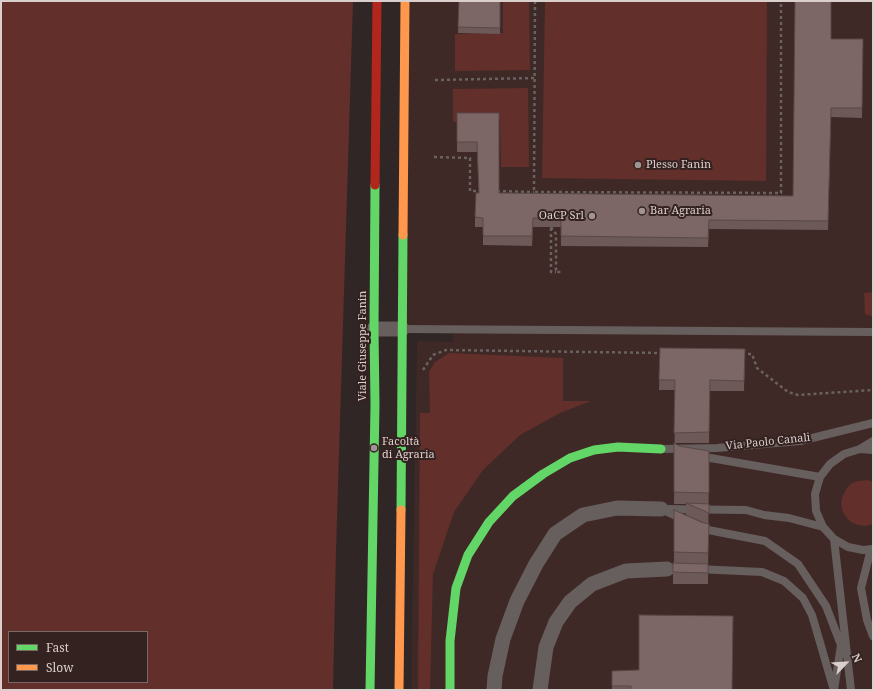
<!DOCTYPE html>
<html>
<head>
<meta charset="utf-8">
<style>
	body { margin:0 }
	#map { position:relative; width:874px; height:691px; overflow:hidden; background:#2f2625; font-family:"Noto Serif",serif }
	canvas { display:block }
	.frame { position:absolute; inset:0; border:2px solid #dbcfcd; pointer-events:none }
	.legend { position:absolute; left:8px; top:631px; width:140px; height:52px; box-sizing:border-box; background:#342220; border:1px solid #776765; margin:0; padding:5px 7px; list-style:none; font-size:12px; color:#dbcfcd }
	.legend li { display:flex; align-items:center; gap:8px; height:20px }
	.legend b { width:20px; border:1px solid #776765 }
	.north { position:absolute; left:826px; top:643px; width:40px; height:40px; -webkit-text-stroke:3px #342220; paint-order:stroke; rotate:65deg; font-size:11px; font-weight:700; line-height:16px; text-align:center; color:#dbcfcd }
	.north::after { content:''; display:block; margin:auto; width:14px; height:18px; background:#dbcfcd; clip-path:polygon(50% 0,100% 100%,50% 72%,0 100%) }
</style>
</head>
<body>
<div id="map">
<canvas width="874" height="691"></canvas>
<div class="frame"></div>
<ul class="legend">
<li><b style="height:5px;background:#63d668"></b>Fast</li>
<li><b style="height:5px;background:#ff974d"></b>Slow</li>
</ul>
<div class="north">N</div>
</div>
<script>
const ctx = document.querySelector('canvas').getContext('2d');
ctx.lineJoin = 'round';
function fillPath(path, color) { ctx.fillStyle = color; ctx.fill(path, 'evenodd'); }
const toPath = rows => new Path2D(rows.map(r => 'M' + r).join(''));
function trace(path, color, width, dash) { ctx.strokeStyle = color; ctx.lineWidth = width; ctx.lineCap = dash ? 'butt' : 'round'; ctx.setLineDash(dash || []); ctx.stroke(path); }
function label(font, color, halo, rows, align = 'center') {
  ctx.font = font + ' "Noto Serif",serif'; ctx.lineWidth = 4; ctx.setLineDash([]); ctx.textBaseline = 'middle'; ctx.strokeStyle = halo; ctx.fillStyle = color; for (const [text, x, y, turn = 0] of rows) {
    ctx.save(); ctx.translate(x, y); ctx.rotate((+turn || 0) * Math.PI / 180); ctx.textAlign = isNaN(turn) ? turn : align; if (halo) ctx.strokeText(text, 0, 0); ctx.fillText(text, 0, 0); ctx.restore();
  }
}
fillPath(toPath([
	[405,1,873,1,873,690,411,690,417,341,453,342,453,330,402,329]
]), '#3f2926');
fillPath(toPath([
	[1,1,353,1,336,551,333,690,1,690],
	[9,632,147,632,147,682,9,682],
	[503,1,529,1,530,70,455,71,455,34,503,33],
	[545,1,767,1,766,181,542,178],
	[528,88,529,167,501,167,500,121,453,122,453,89],
	[873,292,873,317,865,314,864,293],
	[449,353,563,358,563,401,591,401,560,413,520,435,483,470,454,512,433,574,430,690,418,690,420,413,430,413,429,372,435,362],
	[867,480,873,482,873,524,866,526,858,525,851,522,846,517,842,510,841,502,843,495,847,488,852,483,859,481]
]), '#622f2b');
trace(toPath([
	[535,1,534,192,781,193,781,1],
	[435,80,535,78],
	[434,157,470,158,470,191,480,191],
	[497,191,534,192],
	[551,227,556,234,556,272,563,272],
	[551,228,551,272,556,272],
	[742,354,752,354,757,368,788,392,798,395,873,390],
	[423,370,433,355,446,350,663,353]
]), '#696261', 2.5, [3, 3]);
trace(toPath([
	[403,329,873,332],
	[662,449,717,448,800,441,873,423],
	[860,449,873,441],
	[873,450,860,449,844,454,830,464,820,477,815,494,816,511,823,527,834,539,848,547,863,550,873,549],
	[699,456,820,477],
	[661,509,682,519],
	[664,509,746,510,764,515,789,518,823,527],
	[698,527,703,529,765,541,798,564,826,606,841,645,834,690],
	[834,539,851,690],
	[871,549,861,588,867,620,873,636],
	[697,569,762,572,784,581,803,598,812,615,833,687]
]), '#675f5e', 8);
trace(toPath([
	[374,329,402,329],
	[494,690,495,676,503,639,517,601,536,564,555,534,583,515,617,508,661,509],
	[540,690,546,647,556,622,570,602,592,584,626,571,667,569]
]), '#675f5e', 15);
trace(toPath([
	[401,510,403,235],
	[370,690,375,405,374,329,375,185],
	[450,690,450,641,456,588,468,555,489,522,513,496,543,474,570,458,594,450,618,447,661,449]
]), '#63d668', 9);
trace(toPath([
	[403,235,405,1],
	[399,690,401,510]
]), '#ff974d', 9);
trace(toPath([
	[375,185,377,1]
]), '#b3261e', 9);
fillPath(toPath([
	[459,1,500,1,500,34,458,33],
	[831,39,863,39,862,118,831,117,828,230,709,229,708,247,561,246,561,227,533,227,532,246,483,245,483,227,475,227,475,217,479,193,477,152,457,152,457,113,499,113,499,193,793,196],
	[660,348,745,349,744,391,710,391,709,443,675,443,679,446,709,451,708,584,673,584,673,563,688,564,674,563,674,510,701,522,707,524,686,515,686,504,674,504,675,390,659,390],
	[612,671,732,690,612,690]
]), '#6c5958');
const building = toPath([
	[459,1,500,1,500,28,458,27,459,1],
	[795,1,831,1,831,39,863,39,862,108,831,108,828,221,709,220,708,238,561,236,561,218,533,218,532,236,483,236,483,218,475,217,476,193,479,193,477,142,457,142,457,113,499,113,499,193,793,196,795,1],
	[660,348,745,349,744,381,710,380,709,432,674,433,675,380,659,380,660,348],
	[674,443,679,446,709,451,709,493,674,492,674,443],
	[686,503,709,504,709,513,686,503],
	[674,510,701,522,709,524,708,553,674,552,674,510],
	[673,563,708,564,708,573,673,572,673,563],
	[639,615,733,616,732,690,631,690,631,686,612,686,612,671,639,670,639,615]
]);
fillPath(building, '#7d6766');
trace(building, '#584847', 1);
for (const [x, y, r, color] of [
	[638,165,4,"#9f9492"],
	[642,211,4,"#9f9492"],
	[592,216,4,"#9f9492"],
	[374,448,4,"#9f9492"]
]) { const dot = new Path2D(); dot.arc(x, y, r, 0, 2 * Math.PI); ctx.fillStyle = color; ctx.fill(dot); trace(dot, '#342220', 1.5); }
label('11px', '#dbcfcd', '#342220', [
	["Plesso Fanin",646,165],
	["Bar Agraria",650,211],
	["OaCP Srl",584,216,"right"],
	["Facoltà",382,442],
	["di Agraria",382,455]
], 'left');
label('11px', '#dbcfcd', '#342220', [
	["Viale Giuseppe Fanin",363,346,-90],
	["Via Paolo Canali",768,442,-6]
]);
</script>
</body>
</html>
